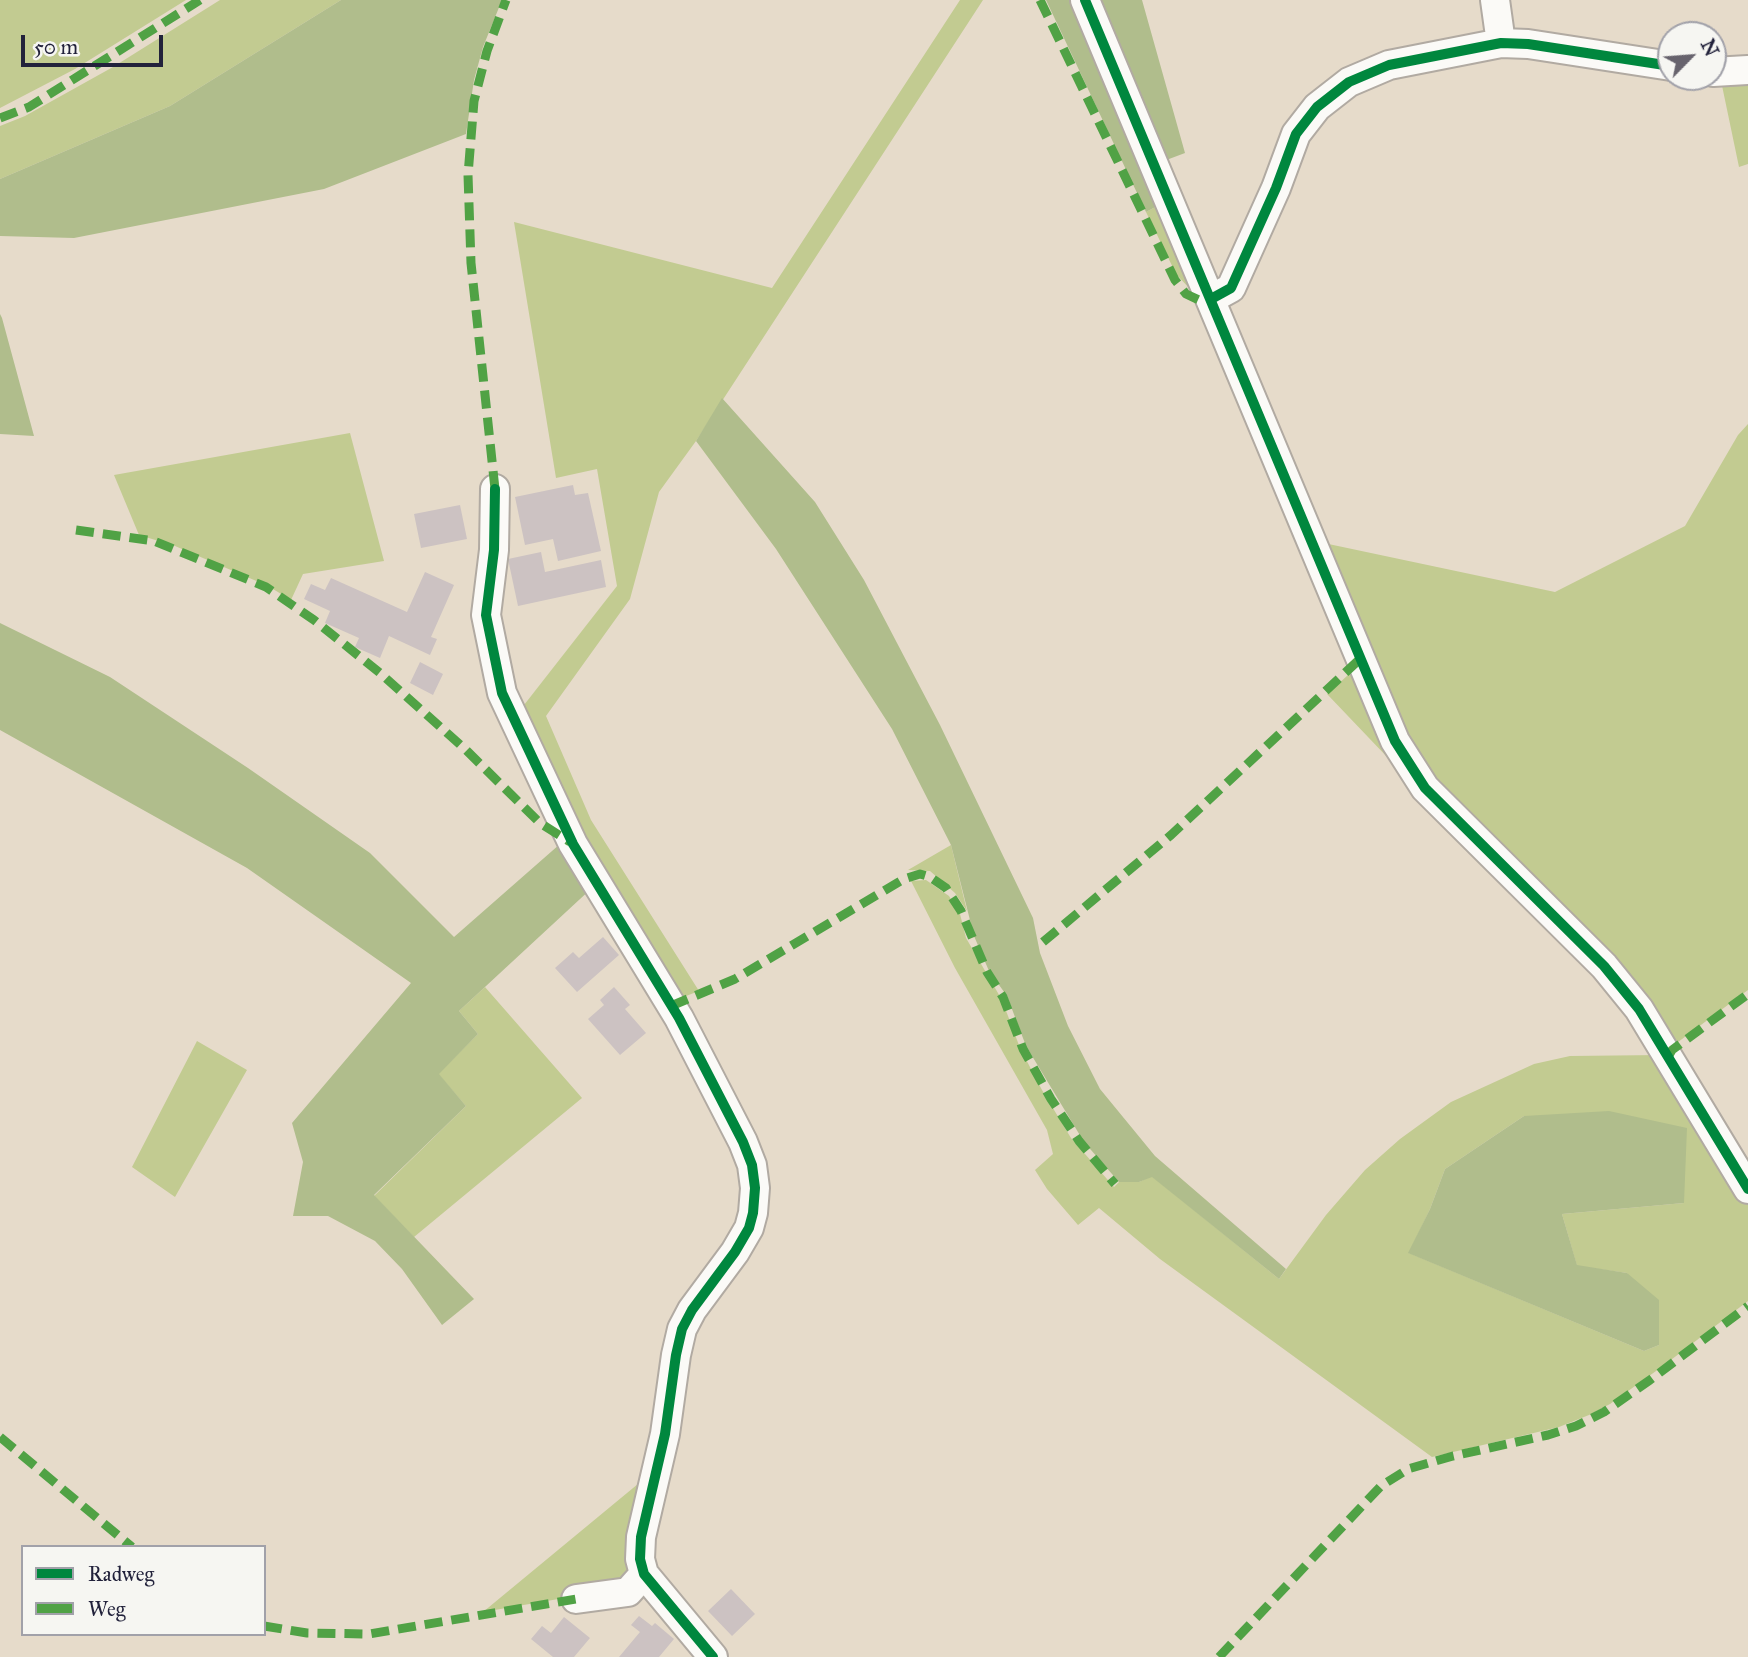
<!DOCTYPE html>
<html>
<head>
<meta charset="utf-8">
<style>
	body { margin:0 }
	#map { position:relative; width:1748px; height:1657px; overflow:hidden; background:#e6dbca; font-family:"IM FELL Great Primer",serif }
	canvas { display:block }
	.legend { position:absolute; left:21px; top:1545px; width:245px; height:91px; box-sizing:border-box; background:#f6f6f2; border:2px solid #a1a1a9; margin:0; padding:9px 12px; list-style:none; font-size:21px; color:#22223b }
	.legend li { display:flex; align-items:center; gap:14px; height:35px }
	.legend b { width:35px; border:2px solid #a1a1a9 }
	.north { position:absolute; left:1657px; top:21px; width:70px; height:70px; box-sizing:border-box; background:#f6f6f2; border:2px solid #a1a1a9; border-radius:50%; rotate:65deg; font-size:19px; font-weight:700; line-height:28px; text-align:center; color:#22223b }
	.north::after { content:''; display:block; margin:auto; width:24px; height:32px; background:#67636d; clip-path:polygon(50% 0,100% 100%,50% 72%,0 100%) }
	.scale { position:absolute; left:21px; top:35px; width:142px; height:32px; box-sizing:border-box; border:4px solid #22223b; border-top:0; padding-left:9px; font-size:21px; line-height:24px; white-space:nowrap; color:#22223b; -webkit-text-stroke:5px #f6f6f2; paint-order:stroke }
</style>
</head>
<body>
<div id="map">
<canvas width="1748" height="1657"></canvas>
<ul class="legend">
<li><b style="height:9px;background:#00873e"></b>Radweg</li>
<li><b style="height:9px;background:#50a245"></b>Weg</li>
</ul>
<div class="north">N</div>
<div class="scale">50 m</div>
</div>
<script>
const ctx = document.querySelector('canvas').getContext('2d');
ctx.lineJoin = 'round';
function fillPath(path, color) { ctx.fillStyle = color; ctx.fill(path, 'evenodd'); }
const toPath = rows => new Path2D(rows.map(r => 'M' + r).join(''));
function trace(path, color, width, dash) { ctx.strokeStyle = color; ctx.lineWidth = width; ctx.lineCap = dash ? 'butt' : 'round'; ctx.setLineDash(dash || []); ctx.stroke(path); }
fillPath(toPath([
	[0,0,186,0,75,69,0,108],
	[220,0,341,0,170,106,0,179,0,126,25,116,113,67],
	[960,0,983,0,696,441,659,492,630,599,546,716,591,820,699,991,673,1001,517,714,617,586,597,469,556,478,514,222,772,288],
	[1748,74,1748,164,1739,167,1720,76],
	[1161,204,1194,287,1190,289,1176,274,1146,212],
	[1748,424,1748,990,1670,1048,1434,791,1399,734,1319,542,1555,592,1685,526,1738,435],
	[350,433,384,561,303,574,291,600,268,586,175,546,139,535,114,475],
	[1358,666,1430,802,1327,694],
	[951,845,967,911,955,893,930,871,908,870],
	[926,880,949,896,960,914,966,938,1002,1000,1020,1048,1042,1090,1071,1138,1114,1187,1119,1182,1139,1182,1152,1176,1279,1279,1326,1215,1365,1170,1400,1139,1451,1102,1534,1064,1570,1056,1660,1055,1748,1196,1748,1301,1663,1366,1610,1404,1589,1415,1559,1427,1432,1457,1160,1259,1099,1208,1078,1225,1047,1189,1035,1170,1053,1154,1047,1130,955,968,911,881],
	[1524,1116,1684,1203,1562,1214,1577,1266,1627,1273,1659,1345,1644,1351,1409,1253,1430,1209,1445,1169],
	[485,987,582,1098,414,1237,374,1196,466,1106,438,1074,478,1034,459,1011],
	[197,1041,247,1070,175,1197,132,1167],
	[650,1474,628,1587,483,1612]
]), '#c2cb91');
fillPath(toPath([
	[341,0,502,0,483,47,474,80,466,134,324,189,74,238,0,236,0,179,170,106],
	[1046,0,1076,0,1161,204,1146,212],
	[1094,0,1142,0,1185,153,1161,162],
	[0,314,2,318,34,436,0,434],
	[722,398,815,502,864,580,940,725,1033,918,1040,953,1068,1026,1100,1089,1155,1156,1286,1269,1279,1279,1152,1177,1139,1182,1119,1182,1084,1142,1026,1046,1007,996,989,971,974,936,951,845,892,729,776,549,696,441],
	[0,623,110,677,248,768,370,853,454,937,560,844,593,887,459,1011,478,1034,439,1074,466,1106,374,1195,474,1299,442,1325,402,1269,375,1241,328,1216,293,1216,303,1162,292,1123,411,983,247,868,0,730],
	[1609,1111,1687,1128,1684,1203,1562,1214,1577,1265,1627,1273,1659,1300,1659,1345,1644,1351,1408,1253,1430,1209,1445,1169,1524,1116]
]), '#b0bd8c');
fillPath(toPath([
	[573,485,575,495,588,493,601,551,558,561,553,539,525,545,515,497],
	[460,505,467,539,421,548,414,514],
	[541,552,545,572,601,560,606,587,518,606,508,559],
	[425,572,454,585,431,637,437,639,430,655,389,636,380,658,355,647,359,638,325,623,330,611,304,599,311,584,325,590,331,578,407,612],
	[420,662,443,674,433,695,410,683],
	[603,937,619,955,577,992,555,968,573,952,579,958],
	[614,987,630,1005,625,1009,646,1033,620,1055,588,1019,604,1005,600,1000],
	[731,1589,755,1614,732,1636,708,1611],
	[639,1616,652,1626,655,1623,674,1639,659,1657,619,1657,640,1632,631,1625],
	[564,1617,590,1638,574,1657,553,1657,531,1639,542,1626,551,1633]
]), '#ccc2c2');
const minor = toPath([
	[1085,0,1395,741,1425,788,1604,966,1639,1009,1748,1189],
	[1495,0,1501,43],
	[1713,72,1748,70],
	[1211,299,1231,288,1276,188,1296,134,1317,107,1349,82,1389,65,1501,43,1528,44,1671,66],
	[495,489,494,550,486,615,502,693,573,844,679,1018,743,1142,752,1165,755,1188,753,1213,749,1228,735,1252,692,1310,682,1329,676,1355,665,1434,641,1537,640,1559,644,1574,713,1657],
	[576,1599,628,1592,644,1574]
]);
trace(minor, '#b1aaa2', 32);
trace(minor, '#fbfaf7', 28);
trace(toPath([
	[1040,0,1175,280,1186,294,1199,300,1211,299],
	[0,118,29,107,200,0],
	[495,489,471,263,468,175,474,101,487,51,506,0],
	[76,530,154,541,266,587,314,620,380,673,465,749,540,823,570,842],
	[1043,942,1171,835,1361,658],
	[671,1006,735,979,904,879,920,874,930,877,946,888,961,911,987,972,1003,997,1023,1049,1051,1099,1079,1141,1115,1184],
	[1668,1057,1672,1050,1748,994],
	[0,1437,132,1547],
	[264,1626,307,1633,369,1634,576,1599],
	[1219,1657,1381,1486,1408,1469,1453,1456,1548,1435,1576,1426,1604,1412,1650,1380,1748,1306]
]), '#50a245', 9, [18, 9]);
trace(toPath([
	[1085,0,1395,741,1425,788,1604,966,1639,1009,1748,1189],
	[1211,299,1231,288,1276,188,1296,134,1317,107,1349,82,1389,65,1501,43,1528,44,1671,66],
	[495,489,494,550,486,615,502,693,573,844,679,1018,743,1142,752,1165,755,1188,753,1213,749,1228,735,1252,692,1310,682,1329,676,1355,665,1434,641,1537,640,1559,644,1574,713,1657]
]), '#00873e', 10);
</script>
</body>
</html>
